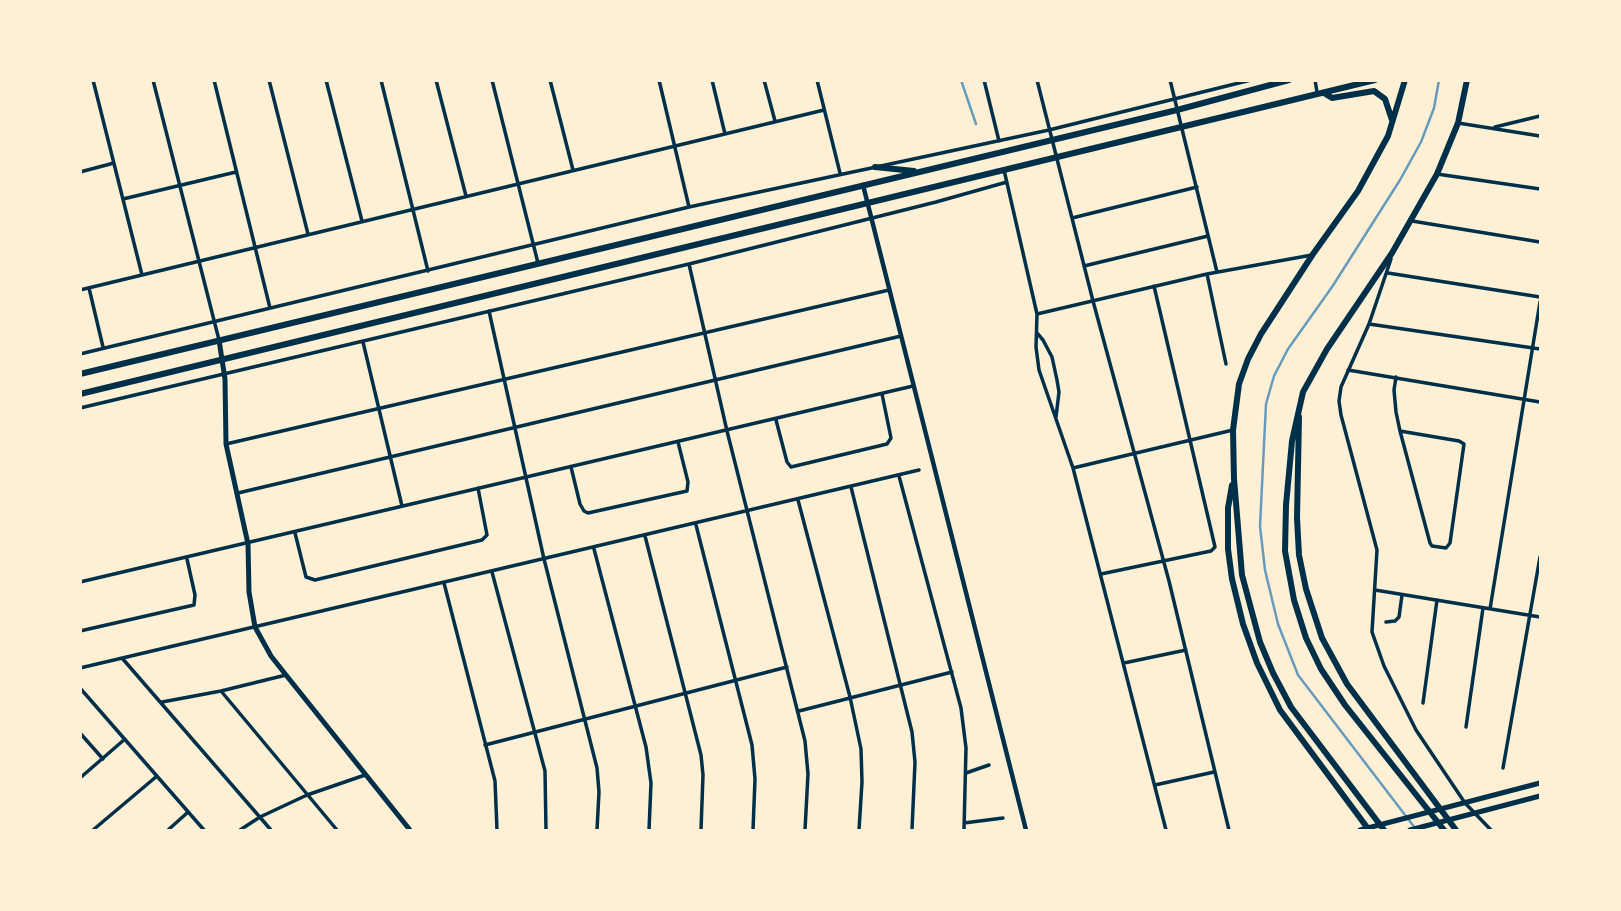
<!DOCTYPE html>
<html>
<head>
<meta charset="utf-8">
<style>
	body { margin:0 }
	#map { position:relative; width:1621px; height:911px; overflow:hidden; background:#fdf0d5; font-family:Lora,serif }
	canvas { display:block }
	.frame { position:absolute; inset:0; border:82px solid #fdf0d5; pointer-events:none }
</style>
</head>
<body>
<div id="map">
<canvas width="1621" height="911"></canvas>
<div class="frame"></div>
</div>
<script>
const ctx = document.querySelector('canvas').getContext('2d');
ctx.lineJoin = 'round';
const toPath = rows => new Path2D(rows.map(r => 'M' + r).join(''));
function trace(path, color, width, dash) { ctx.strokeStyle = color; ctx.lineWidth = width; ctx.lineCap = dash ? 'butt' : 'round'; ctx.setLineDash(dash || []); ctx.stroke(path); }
trace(toPath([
	[961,80,976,124],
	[1415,828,1298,675,1278,624,1265,570,1260,526,1266,404,1274,376,1288,349,1332,287,1400,180,1421,142,1434,108,1439,80]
]), '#669bbc', 2.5);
trace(toPath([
	[93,80,142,275],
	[153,80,219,340],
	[214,80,270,308],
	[269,80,308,234],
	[326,80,362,221],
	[381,80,428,271],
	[436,80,466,196],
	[492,80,538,263],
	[550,80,573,170],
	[659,80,689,207],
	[712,80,725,134],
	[764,80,775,121],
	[817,80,840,173],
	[984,80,999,141],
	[1037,80,1093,301,1169,581,1229,830],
	[1170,80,1217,272],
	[1315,80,1317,92],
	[1458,123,1540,136],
	[1495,127,1540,116],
	[1004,170,1037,314,1036,347,1039,370,1073,468,1166,830],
	[80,172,114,163],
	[1437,174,1540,189],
	[123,199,236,172],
	[1072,218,1197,187],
	[1412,221,1540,242],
	[1391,259,1369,324,1341,387,1339,401,1341,415,1377,550,1372,632,1384,666,1416,730,1465,803,1491,830],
	[689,264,727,431,805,741,808,774,805,830],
	[1084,266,1208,236],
	[1388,273,1540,297],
	[1207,274,1226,364],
	[89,288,103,347],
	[80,290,824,110],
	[489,311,544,559,597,768,599,792,597,830],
	[1037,314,1207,274,1312,255],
	[1369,324,1540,349],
	[1037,333,1043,340,1052,357,1057,380,1059,392,1056,417],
	[363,342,402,506],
	[80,354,689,207,1049,130,1251,80],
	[1348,370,1540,402],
	[1396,377,1394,390,1396,412,1400,431,1430,543,1432,546,1446,548,1450,543,1464,444,1459,441,1400,431],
	[80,408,689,264,936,202,1007,182],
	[776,420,787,462,791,467,887,444,891,438,882,394],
	[226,444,889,290],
	[571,467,580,504,584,511,588,513,687,491,688,482,678,442],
	[1073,468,1233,430],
	[899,476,961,708,966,748,964,830],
	[851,487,912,732,915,762,912,830],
	[238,493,901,336],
	[798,500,850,697,861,749,862,782,859,830],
	[696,525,752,745,755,779,753,830],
	[295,533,306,577,315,580,482,540,487,535,478,488],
	[645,536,701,755,703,775,701,830],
	[594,549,646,747,651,783,649,830],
	[492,572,545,771,546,830],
	[1101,574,1211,551,1215,547,1154,286],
	[80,582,913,386],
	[444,583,495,781,497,830],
	[1375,590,1540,617],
	[1490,609,1540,302],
	[1386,622,1395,621,1399,617,1402,595],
	[80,631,194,605,195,595,187,559],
	[122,658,271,830],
	[1124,663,1186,650],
	[80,668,919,470],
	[80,688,204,830],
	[221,691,337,830],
	[162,702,221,691,286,675],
	[1423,703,1437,600],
	[799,711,952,672],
	[1466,727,1483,608],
	[80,733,103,759],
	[485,745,787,667],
	[1503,768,1540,557],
	[966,773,989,765],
	[80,778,125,739],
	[1155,785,1214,772],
	[964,823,1003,818],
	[93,830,157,776],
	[168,830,187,813],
	[240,830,260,817,307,795,365,775]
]), '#003049', 3.5);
trace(toPath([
	[863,185,1026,830]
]), '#003049', 4.5);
trace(toPath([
	[219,340,225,379,226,444,248,544,249,592,255,627,271,656,286,675,410,830],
	[1360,830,1540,783],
	[1410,830,1540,796]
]), '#003049', 5);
trace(toPath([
	[875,167,914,171],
	[80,374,1177,110,1289,80],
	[80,394,1375,80]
]), '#003049', 6);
trace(toPath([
	[1324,93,1332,98,1374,91,1385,99,1392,120],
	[1299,417,1297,518,1299,555,1306,589,1322,638,1347,684,1456,830],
	[1232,485,1228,508,1228,549,1232,579,1243,624,1257,663,1280,710,1369,830],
	[1384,830,1291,707,1273,673,1260,642,1242,575,1234,479,1233,430,1239,384,1248,359,1261,334,1313,254,1358,191,1388,136,1405,80],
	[1444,830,1345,705,1321,669,1306,638,1294,600,1285,551,1286,505,1292,441,1303,392,1327,349,1392,253,1437,174,1458,123,1467,80]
]), '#003049', 6);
</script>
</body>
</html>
